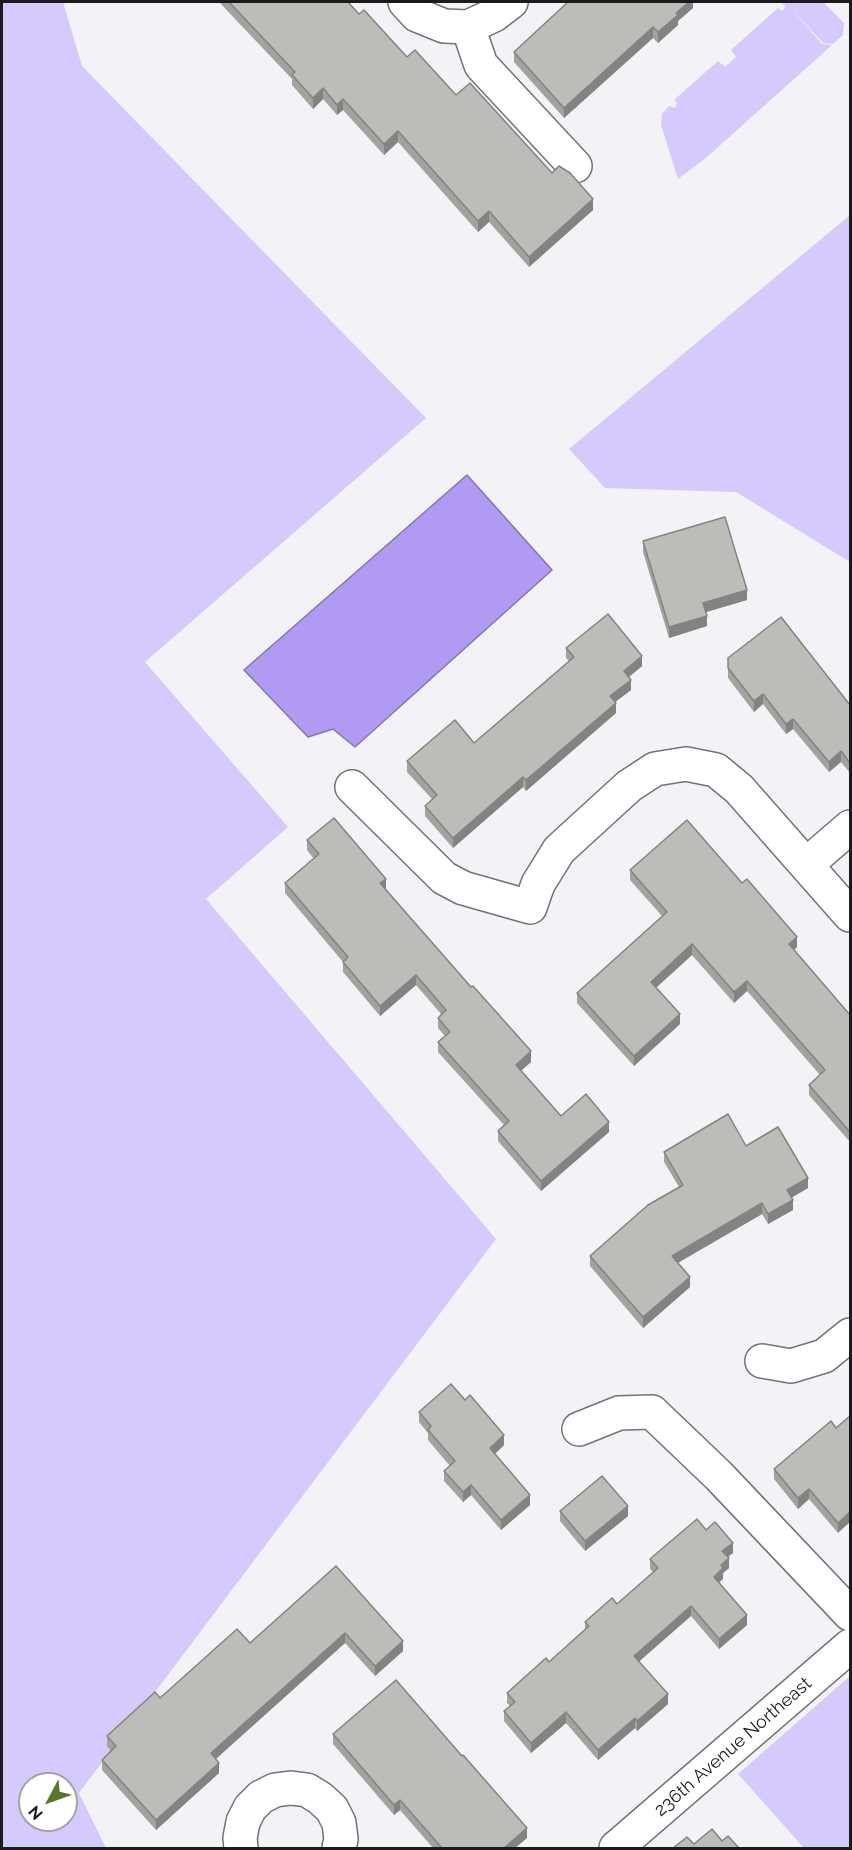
<!DOCTYPE html>
<html>
<head>
<meta charset="utf-8">
<style>
	body { margin:0 }
	#map { position:relative; width:852px; height:1850px; overflow:hidden; background:#f3f2f6; font-family:Raleway,sans-serif }
	canvas { display:block }
	.frame { position:absolute; inset:0; border:3px solid #1b1b1c; pointer-events:none }
	.north { position:absolute; left:18px; top:1772px; width:60px; height:60px; box-sizing:border-box; background:#fff; border:2px solid #a4a4a4; border-radius:50%; rotate:229deg; font-size:16px; font-weight:700; line-height:24px; text-align:center; color:#1b1b1c }
	.north::after { content:''; display:block; margin:auto; width:21px; height:27px; background:#597529; clip-path:polygon(50% 0,100% 100%,50% 72%,0 100%) }
</style>
</head>
<body>
<div id="map">
<canvas width="852" height="1850"></canvas>
<div class="frame"></div>
<div class="north">N</div>
</div>
<script>
const ctx = document.querySelector('canvas').getContext('2d');
ctx.lineJoin = 'round';
function fillPath(path, color) { ctx.fillStyle = color; ctx.fill(path, 'evenodd'); }
const toPath = rows => new Path2D(rows.map(r => 'M' + r).join(''));
function trace(path, color, width, dash) { ctx.strokeStyle = color; ctx.lineWidth = width; ctx.lineCap = dash ? 'butt' : 'round'; ctx.setLineDash(dash || []); ctx.stroke(path); }
function label(font, color, halo, rows, align = 'center') {
  ctx.font = font + ' Raleway,sans-serif'; ctx.lineWidth = 4.5; ctx.setLineDash([]); ctx.textBaseline = 'middle'; ctx.strokeStyle = halo; ctx.fillStyle = color; for (const [text, x, y, turn = 0] of rows) {
    ctx.save(); ctx.translate(x, y); ctx.rotate((+turn || 0) * Math.PI / 180); ctx.textAlign = isNaN(turn) ? turn : align; if (halo) ctx.strokeText(text, 0, 0); ctx.fillText(text, 0, 0); ctx.restore();
  }
}
fillPath(toPath([
	[2,2,63,2,82,66,426,418,145,662,288,827,206,899,496,1239,79,1793,106,1848,2,1848],
	[30,1784,66,1784,66,1820,30,1820],
	[785,2,789,2,790,4,790,2,823,2,844,23,843,35,833,44,823,43,789,6,822,44,832,45,707,157,678,179,661,125,662,114,669,106,675,108,677,103,674,100,718,61,725,67,736,57,731,50,778,8,782,11,784,9,785,6,782,4],
	[850,215,850,562,736,492,605,488,569,449],
	[850,1676,850,1848,804,1848,738,1774]
]), '#d6cafc');
const water = toPath([
	[467,475,552,570,355,747,333,729,308,737,244,670,467,475]
]);
fillPath(water, '#b19af1');
trace(water, '#8474b1', 1.5);
const minor = toPath([
	[405,2,417,15,444,26,468,27,494,15,511,2],
	[468,27,481,65,575,166],
	[352,787,444,878,463,888,530,907,538,884,559,850,629,786,655,769,686,764,716,770,739,789,850,915],
	[806,865,850,827],
	[762,1361,791,1366,824,1356,850,1335],
	[579,1429,619,1413,652,1412,719,1476,850,1614],
	[241,1848,240,1838,243,1822,250,1808,261,1797,275,1790,291,1788,307,1790,320,1798,332,1809,339,1823,341,1839,339,1848],
	[616,1848,850,1646]
]);
trace(minor, '#737276', 36);
trace(minor, '#fff', 33);
fillPath(toPath([
	[219,2,348,2,359,14,407,57,552,173,593,210,529,267,489,222,478,232,398,142,384,155,343,110,337,115,323,99,313,109,292,85,292,79],
	[568,2,693,2,693,8,678,21,678,25,658,43,653,38,564,118,514,62,514,52],
	[643,541,747,600,706,612,707,626,669,638,643,552],
	[566,648,642,666,629,677,631,690,615,702,616,713,526,791,523,787,453,848,425,816,425,806,432,799,407,772,407,761,474,743,569,661,566,658],
	[728,658,850,705,850,773,841,762,829,772,793,729,786,734,763,704,754,712,728,678],
	[307,840,386,889,531,1062,521,1071,561,1116,609,1132,541,1191,498,1141,498,1131,504,1125,438,1052,438,1042,445,1036,438,1028,438,1018,441,1014,416,985,380,1016,343,972,343,962,285,893,285,883,314,859,307,850],
	[630,870,797,947,794,950,850,1015,850,1142,809,1095,809,1085,820,1075,747,991,734,1003,692,955,656,988,680,1024,634,1066,577,1003,577,993,662,916,630,880],
	[746,1146,808,1188,791,1198,793,1210,768,1224,762,1214,678,1263,690,1287,643,1328,590,1266,590,1256,679,1187,664,1162,664,1152],
	[419,1412,504,1445,495,1454,530,1505,501,1530,471,1495,463,1502,444,1481,444,1471,450,1466,428,1440,428,1433,419,1422],
	[850,1416,838,1533,809,1499,798,1509,774,1479,774,1469,836,1428],
	[560,1511,628,1516,585,1551,560,1521],
	[706,1530,733,1553,728,1557,729,1568,723,1573,723,1579,719,1582,747,1625,719,1649,691,1616,639,1661,668,1704,637,1731,635,1728,598,1760,566,1723,531,1753,504,1721,504,1711,510,1706,507,1703,507,1693,549,1662,585,1630,585,1622,617,1604,653,1572,650,1569,650,1559],
	[336,1566,403,1651,375,1676,345,1643,216,1759,219,1773,156,1830,102,1770,102,1760,111,1751,107,1746,107,1736,160,1698,250,1643],
	[333,1734,527,1838,515,1848,433,1848,400,1810,394,1815,333,1744]
]), '#a1a39f');
fillPath(toPath([
	[689,2,693,2,693,8,678,21,678,25,658,43,658,32,676,13],
	[653,27,653,38,564,118,564,108],
	[323,88,323,99,313,109,313,98],
	[343,99,343,110,337,115,337,105],
	[398,131,398,142,384,155,384,144],
	[593,199,593,210,529,267,529,257],
	[489,211,489,222,478,232,478,221],
	[747,590,747,600,703,613,703,603],
	[707,616,707,626,669,638,669,627],
	[642,656,642,666,624,681,624,671],
	[631,680,631,690,610,706,610,696],
	[763,694,763,704,754,712,754,701],
	[616,703,616,713,526,791,526,780],
	[793,719,793,729,786,734,786,724],
	[841,751,841,762,829,772,829,762],
	[523,777,523,787,453,848,453,838],
	[386,879,386,889,380,893,380,883],
	[797,937,797,947,789,954,789,944],
	[692,944,692,955,651,992,651,982],
	[416,975,416,985,380,1016,380,1006],
	[747,981,747,991,734,1003,734,992],
	[680,1014,680,1024,634,1066,634,1056],
	[531,1051,531,1062,516,1075,516,1065],
	[609,1122,609,1132,541,1191,541,1181],
	[808,1178,808,1188,787,1200,787,1190],
	[793,1200,793,1210,768,1224,768,1214],
	[762,1203,762,1214,672,1266,672,1256],
	[690,1277,690,1287,643,1328,643,1317],
	[504,1435,504,1445,490,1458,490,1448],
	[471,1485,471,1495,463,1502,463,1492],
	[809,1489,809,1499,798,1509,798,1498],
	[530,1495,530,1505,501,1530,501,1520],
	[628,1506,628,1516,585,1551,585,1541],
	[850,1512,850,1522,838,1533,838,1523],
	[733,1543,733,1553,722,1561,722,1551],
	[729,1558,729,1568,723,1573,723,1579,714,1587,714,1577,721,1565],
	[691,1606,691,1616,634,1666,634,1656],
	[747,1615,747,1625,719,1649,719,1639],
	[345,1633,345,1643,211,1763,211,1753],
	[403,1641,403,1651,375,1676,375,1666],
	[668,1694,668,1704,637,1731,637,1721],
	[566,1712,566,1723,531,1753,531,1743],
	[635,1718,635,1728,598,1760,598,1750],
	[219,1763,219,1773,156,1830,156,1820],
	[400,1800,400,1810,394,1815,394,1805],
	[527,1828,527,1838,515,1848,504,1848]
]), '#838482');
const building = toPath([
	[229,2,348,2,359,14,364,10,407,57,415,50,456,95,470,83,552,173,559,166,570,173,593,199,529,257,489,211,478,221,398,131,384,144,343,99,337,105,323,88,313,98,292,75,295,72,229,2],
	[568,2,689,2,676,13,678,15,658,32,653,27,564,108,514,52,568,2],
	[725,517,747,590,703,603,707,616,669,627,643,541,725,517],
	[608,614,642,656,624,671,631,680,610,696,616,703,526,780,523,777,453,838,425,806,437,795,407,761,455,720,474,743,574,657,566,648,608,614],
	[781,617,850,705,850,763,841,751,829,762,793,719,786,724,763,694,754,701,728,668,728,658,781,617],
	[334,818,386,879,380,883,471,987,473,986,531,1051,516,1065,561,1116,586,1094,609,1122,541,1181,498,1131,509,1121,438,1042,450,1032,438,1018,446,1010,416,975,380,1006,343,962,348,957,285,883,319,854,307,840,334,818],
	[687,820,742,883,747,879,797,937,789,944,850,1015,850,1132,809,1085,825,1070,747,981,734,992,692,944,651,982,680,1014,634,1056,577,993,667,912,630,870,687,820],
	[728,1114,746,1146,778,1127,808,1178,787,1190,793,1200,768,1214,762,1203,672,1256,690,1277,643,1317,590,1256,648,1205,683,1185,664,1152,728,1114],
	[451,1384,465,1400,470,1395,504,1435,490,1448,530,1495,501,1520,471,1485,463,1492,444,1471,455,1461,428,1430,431,1426,419,1412,451,1384],
	[850,1416,850,1512,838,1523,809,1489,798,1498,774,1469,831,1421,836,1428,850,1416],
	[602,1476,628,1506,585,1541,560,1511,602,1476],
	[697,1519,706,1530,715,1522,733,1543,722,1551,729,1558,721,1565,723,1568,714,1577,747,1615,719,1639,691,1606,634,1656,668,1694,637,1721,635,1718,598,1750,566,1712,531,1743,504,1711,515,1702,507,1693,546,1658,549,1662,589,1626,585,1622,612,1598,617,1604,658,1568,650,1559,697,1519],
	[336,1566,403,1641,375,1666,345,1633,211,1753,219,1763,156,1820,102,1760,116,1746,107,1736,155,1692,160,1698,237,1629,250,1643,336,1566],
	[396,1680,462,1756,463,1755,527,1828,504,1848,442,1848,400,1800,394,1805,333,1734,396,1680],
	[712,1829,722,1841,728,1836,739,1848,673,1848,687,1837,694,1844,712,1829]
]);
fillPath(building, '#bbbdb9');
trace(building, '#838482', 1.5);
label('18px', '#1b1b1c', '#fff', [
	["236th Avenue Northeast",733,1747,-41]
]);
</script>
</body>
</html>
